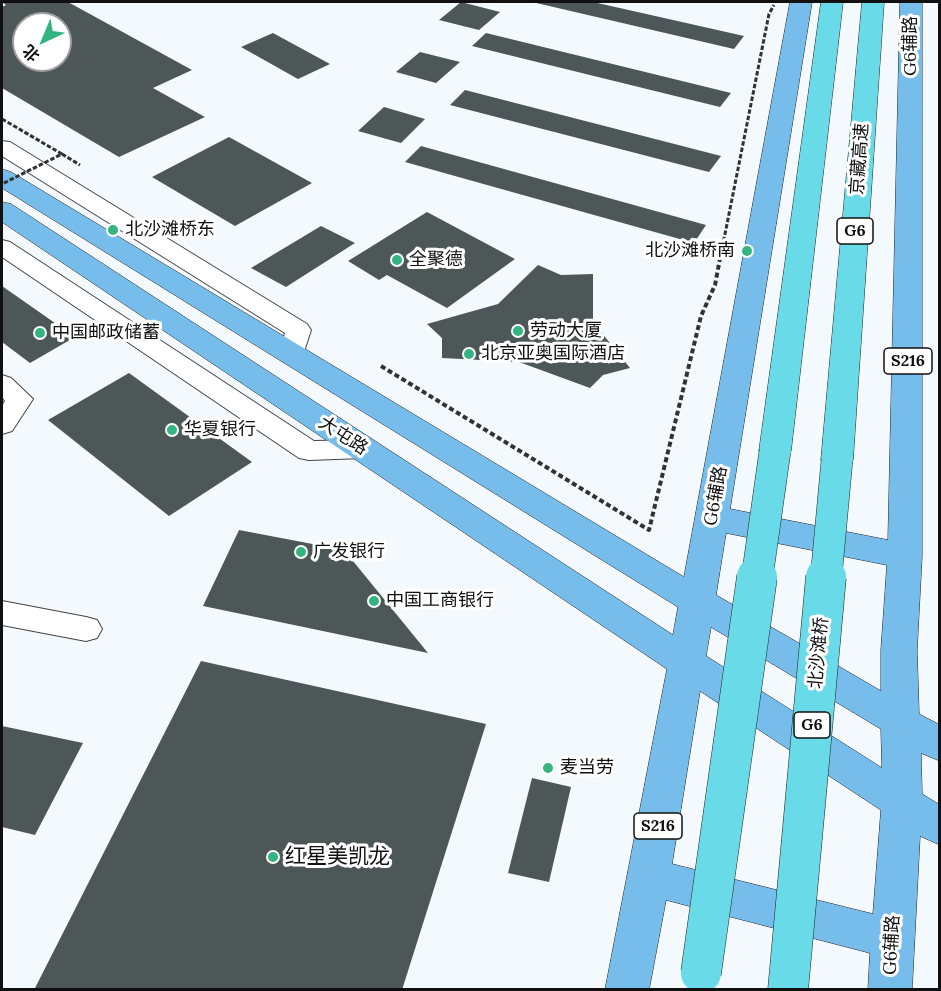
<!DOCTYPE html>
<html>
<head>
<meta charset="utf-8">
<style>
	body { margin:0 }
	#map { position:relative; width:941px; height:991px; overflow:hidden; background:#f4f9fe; font-family:Lora,"Noto Sans SC",serif }
	canvas { display:block }
	.frame { position:absolute; inset:0; border:3px solid #101010; pointer-events:none }
	.north { position:absolute; left:12px; top:12px; width:60px; height:60px; box-sizing:border-box; background:#fff; border:2px solid #9f9f9f; border-radius:50%; rotate:224deg; font-size:16px; font-weight:700; line-height:24px; text-align:center; color:#101010 }
	.north::after { content:''; display:block; margin:auto; width:21px; height:27px; background:#34b480; clip-path:polygon(50% 0,100% 100%,50% 72%,0 100%) }
</style>
</head>
<body>
<div id="map">
<canvas width="941" height="991"></canvas>
<div class="frame"></div>
<div class="north">北</div>
</div>
<script>
const ctx = document.querySelector('canvas').getContext('2d');
ctx.lineJoin = 'round';
function fillPath(path, color) { ctx.fillStyle = color; ctx.fill(path, 'evenodd'); }
const toPath = rows => new Path2D(rows.map(r => 'M' + r).join(''));
function trace(path, color, width, dash) { ctx.strokeStyle = color; ctx.lineWidth = width; ctx.lineCap = dash ? 'butt' : 'round'; ctx.setLineDash(dash || []); ctx.stroke(path); }
function label(font, color, halo, rows, align = 'center') {
  ctx.font = font + ' Lora,"Noto Sans SC",serif'; ctx.lineWidth = 6; ctx.setLineDash([]); ctx.textBaseline = 'middle'; ctx.strokeStyle = halo; ctx.fillStyle = color; for (const [text, x, y, turn = 0] of rows) {
    ctx.save(); ctx.translate(x, y); ctx.rotate((+turn || 0) * Math.PI / 180); ctx.textAlign = isNaN(turn) ? turn : align; if (halo) ctx.strokeText(text, 0, 0); ctx.fillText(text, 0, 0); ctx.restore();
  }
}
fillPath(toPath([
	[2,2,68,2,192,70,153,88,205,117,119,157,2,88,2,7,6,5],
	[24,24,60,24,60,60,24,60],
	[461,2,500,12,479,30,439,20],
	[532,2,593,2,744,36,734,49],
	[273,33,330,64,298,79,241,47],
	[486,33,731,93,720,107,472,46],
	[420,52,460,62,436,83,396,72],
	[465,90,721,156,709,172,450,105],
	[384,107,425,119,401,143,358,131],
	[229,137,312,183,235,226,152,177],
	[421,146,706,225,694,243,405,162],
	[427,212,515,259,447,308,387,275,379,280,348,261],
	[321,226,355,243,286,287,251,268],
	[538,265,561,275,593,274,593,322,630,368,603,375,590,388,519,362,442,358,442,338,427,324,498,304],
	[2,286,75,337,30,363,2,342],
	[129,373,252,462,169,516,48,420],
	[239,530,344,550,428,653,203,606],
	[201,661,486,724,402,990,34,990],
	[2,726,83,743,35,835,2,827],
	[532,778,571,787,549,882,508,873]
]), '#4d5758');
const minor = toPath([
	[2,141,10,142,307,324,311,330,301,361,292,363,283,361,279,355,285,333,2,156,2,141],
	[2,240,10,242,314,441,363,440,373,442,377,449,373,456,363,458,309,460,299,458,2,257,2,240],
	[2,375,11,378,33,399,12,431,2,434,2,406,5,401,2,397,2,375],
	[2,601,86,617,97,620,102,629,97,638,86,641,2,625,2,601]
]);
const major = toPath([
	[790,2,812,2,730,509,888,540,900,2,922,2,922,556,917,650,919,714,940,725,940,761,921,753,922,794,940,805,940,845,920,836,912,990,868,990,870,953,666,900,649,990,605,990,667,669,2,222,2,202,11,204,673,635,678,607,2,188,2,169,11,172,684,577,790,2],
	[726,533,887,565,881,650,881,691,716,595,726,533],
	[711,627,881,729,882,768,706,656,711,627],
	[700,691,881,810,873,914,672,864,700,691]
]);
const highway = toPath([
	[821,2,843,2,791,451,786,459,775,462,764,459,759,451,821,2],
	[862,2,884,2,853,460,848,468,837,471,826,468,821,460,862,2]
]);
trace(minor, '#434343', 2);
trace(major, '#212121', 1);
trace(highway, '#212121', 1);
trace(toPath([
	[62,154,80,165],
	[721,254,769,14,774,5]
]), '#323232', 3, [4.5, 2]);
trace(toPath([
	[381,366,649,530,701,316,715,285,721,253]
]), '#323232', 4, [5, 3]);
fillPath(minor, '#fff');
fillPath(major, '#76bdec');
fillPath(highway, '#69dae7');
const highwayBridgeFar1 = toPath([
	[757,578,775,451],
	[826,578,837,460]
]);
const highwayBridge = toPath([
	[701,973,757,577],
	[788,990,826,577]
]);
trace(highwayBridgeFar1, '#212121', 32, []);
trace(highwayBridge, '#212121', 41, []);
trace(toPath([
	[2,119,62,154,2,184]
]), '#323232', 3, [4.5, 2]);
trace(highwayBridgeFar1, '#69dae7', 31);
trace(highwayBridge, '#69dae7', 40);
for (const [x, y, r, color] of [
	[113,230,6,"#34b480"],
	[747,251,6,"#34b480"],
	[397,260,6,"#34b480"],
	[518,331,6,"#34b480"],
	[40,333,6,"#34b480"],
	[469,354,6,"#34b480"],
	[172,430,6,"#34b480"],
	[301,552,6,"#34b480"],
	[374,601,6,"#34b480"],
	[548,768,6,"#34b480"],
	[273,857,6,"#34b480"]
]) { const dot = new Path2D(); dot.arc(x, y, r, 0, 2 * Math.PI); ctx.fillStyle = color; ctx.fill(dot); trace(dot, '#fff', 2); }
for (const [x, y, w] of [
	[855,231,36],
	[908,361,48],
	[812,725,36],
	[658,826,48]
]) { const box = new Path2D(); box.roundRect(x - w / 2, y - 13, w, 26, 4.5); ctx.fillStyle = '#fff'; ctx.fill(box); trace(box, '#101010', 1.5); }
label('bold 16px', '#101010', null, [
	["G6",855,231],
	["S216",908,361],
	["G6",812,725],
	["S216",658,826]
]);
label('18px', '#101010', '#fff', [
	["G6辅路",911,46,-90],
	["京藏高速",860,159,-86],
	["大屯路",343,436,33],
	["G6辅路",716,496,-80],
	["北沙滩桥",819,653,-85],
	["G6辅路",892,945,-87]
]);
label('18px', '#101010', '#fff', [
	["北沙滩桥东",125,230],
	["北沙滩桥南",735,251,"right"],
	["全聚德",409,260],
	["劳动大厦",530,331],
	["中国邮政储蓄",52,333],
	["北京亚奥国际酒店",481,354],
	["华夏银行",184,430],
	["广发银行",313,552],
	["中国工商银行",386,601],
	["麦当劳",560,768]
], 'left');
label('21px', '#101010', '#fff', [
	["红星美凯龙",285,857]
], 'left');
</script>
</body>
</html>
